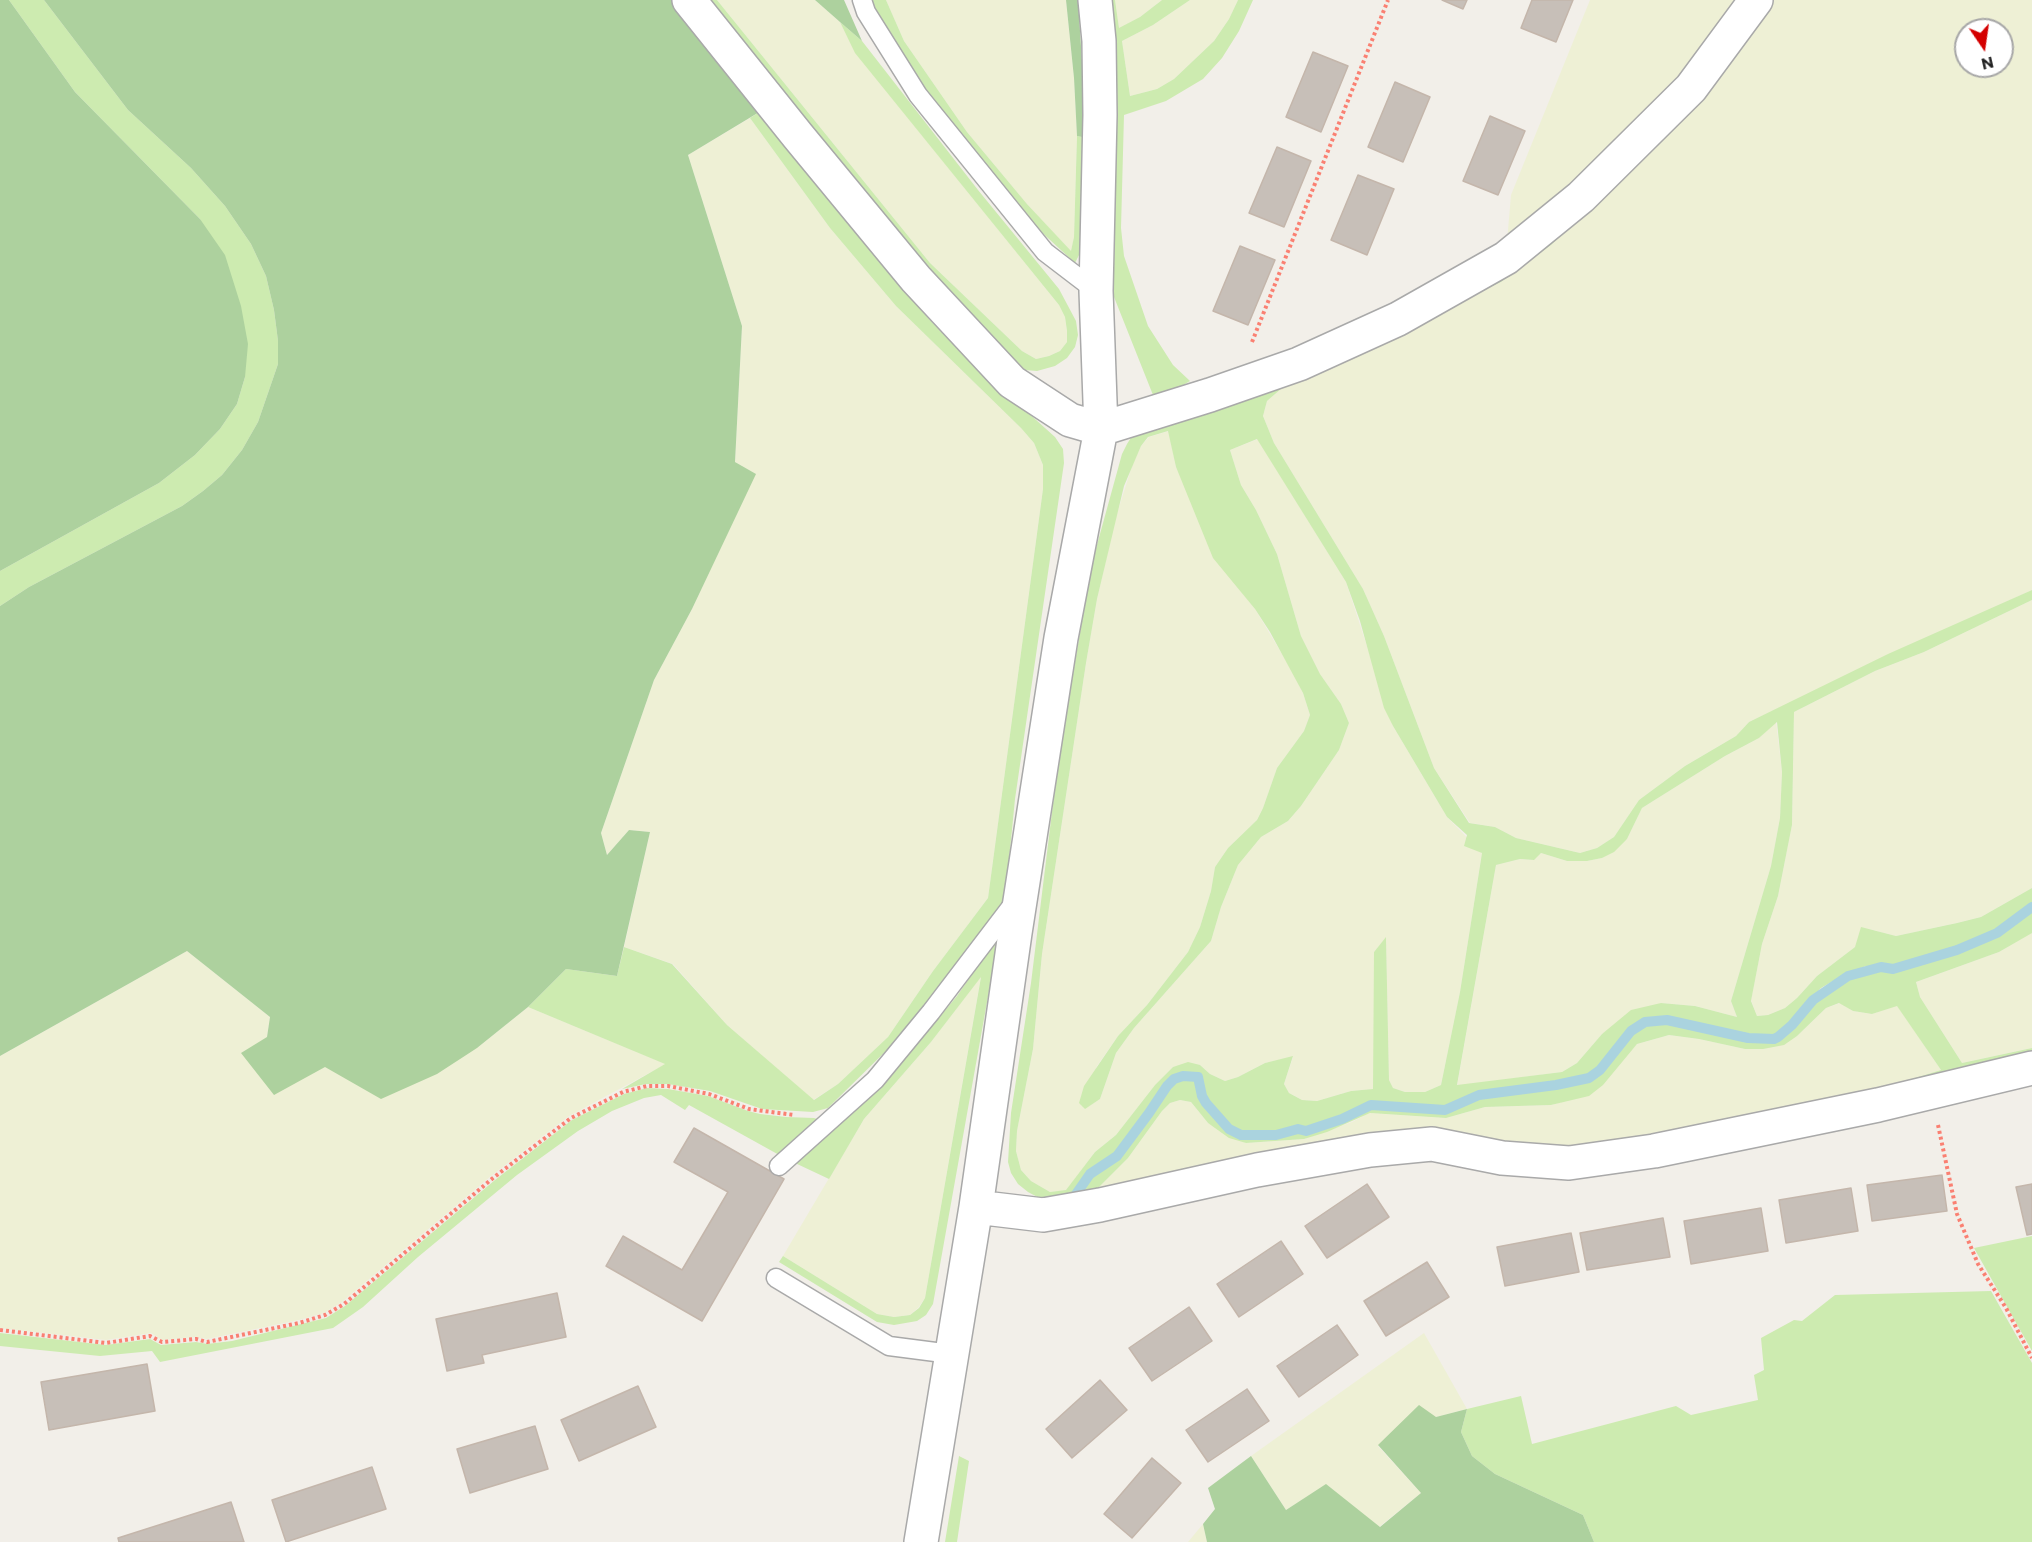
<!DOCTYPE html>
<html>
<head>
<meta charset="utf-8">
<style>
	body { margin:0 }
	#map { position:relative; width:2032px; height:1542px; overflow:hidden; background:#f2efe9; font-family:Commissioner,sans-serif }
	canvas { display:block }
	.north { position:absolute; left:1954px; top:18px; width:60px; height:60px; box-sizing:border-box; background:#fff; border:2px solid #a7a7a7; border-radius:50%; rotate:167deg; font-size:16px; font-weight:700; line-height:24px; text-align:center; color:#222 }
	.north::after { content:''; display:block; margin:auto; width:21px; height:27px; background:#d40000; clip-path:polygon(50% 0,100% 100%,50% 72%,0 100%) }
</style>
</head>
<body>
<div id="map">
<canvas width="2032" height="1542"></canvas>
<div class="north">N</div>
</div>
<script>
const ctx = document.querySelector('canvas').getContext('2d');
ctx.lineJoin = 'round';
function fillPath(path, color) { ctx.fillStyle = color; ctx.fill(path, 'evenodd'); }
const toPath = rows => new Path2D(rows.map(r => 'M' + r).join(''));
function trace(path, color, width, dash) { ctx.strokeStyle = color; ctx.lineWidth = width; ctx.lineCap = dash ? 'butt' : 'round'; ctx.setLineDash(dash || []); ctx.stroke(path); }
fillPath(toPath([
	[717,0,815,0,840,22,856,53,1059,305,1065,317,1067,331,1067,342,1060,351,1049,356,1036,359,1022,351,930,263],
	[886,0,1066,0,1074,78,1077,136,1074,237,1071,252,1027,204,967,132,904,41],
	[1115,0,1162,0,1140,17,1119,29],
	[1190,0,1238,0,1229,19,1214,41,1174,79,1157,89,1130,96,1122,41,1153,25],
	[1590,0,1745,0,1690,75,1507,242,1511,195],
	[1768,0,2032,0,2032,590,1749,722,1736,736,1685,766,1639,800,1614,837,1597,848,1580,853,1516,838,1495,827,1470,823,1434,768,1384,636,1363,589,1274,443,1263,416,1267,401,1282,388,1501,282,1551,245],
	[1966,30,2002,30,2002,66,1966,66],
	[750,118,830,228,896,306,1021,428,1034,443,1043,465,1043,489,988,898,933,971,888,1037,838,1084,813,1100,727,1025,673,964,624,947,650,832,629,830,607,855,601,833,654,680,692,609,755,474,735,462,742,326,688,155],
	[1169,431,1176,467,1238,587,1255,609,1294,674,1303,693,1310,715,1304,731,1277,768,1263,808,1257,820,1228,848,1215,867,1211,891,1200,927,1188,952,1147,1005,1118,1036,1097,1066,1084,1109,1100,1099,1116,1053,1134,1028,1211,941,1221,907,1238,865,1261,837,1288,821,1301,806,1339,750,1349,723,1341,704,1320,674,1301,636,1277,554,1256,510,1241,485,1230,450,1258,439,1346,582,1393,726,1447,817,1482,853,1460,992,1441,1085,1425,1092,1405,1092,1393,1088,1389,1080,1386,938,1374,952,1374,1089,1351,1091,1317,1101,1302,1100,1289,1093,1284,1084,1293,1057,1265,1063,1238,1077,1225,1081,1210,1074,1200,1065,1173,1067,1155,1085,1116,1135,1095,1152,1066,1191,1050,1192,1031,1181,1021,1170,1016,1151,1017,1131,1033,1049,1042,954,1086,663,1097,599,1115,520,1133,463,1141,446,1149,437],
	[2032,600,2032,888,1981,917,1957,923,1896,936,1869,929,1855,947,1817,976,1797,998,1785,1008,1768,1015,1757,1016,1751,1000,1762,944,1778,896,1792,825,1794,712,1875,671,1924,652],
	[1776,721,1782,772,1780,818,1771,866,1731,1001,1737,1017,1695,1006,1661,1003,1602,1034,1577,1063,1562,1072,1457,1086,1496,865,1520,859,1533,860,1541,853,1567,861,1587,861,1602,858,1627,839,1642,808,1725,756,1759,738],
	[2032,932,2032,1048,1962,1063,1920,997,1916,982,1999,952],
	[187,951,270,1017,267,1037,325,1067,477,1048,528,1007,666,1064,569,1116,491,1176,342,1302,324,1313,299,1320,207,1339,196,1337,162,1340,151,1333,106,1340,0,1328,0,1056],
	[981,976,925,1298,918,1308,910,1315,894,1317,877,1314,783,1256,864,1119,931,1042],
	[1840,1003,1853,1011,1872,1014,1897,1005,1941,1070,1877,1090,1573,1153,1442,1134,1088,1198,1128,1158,1162,1111,1170,1103,1180,1100,1191,1102,1208,1123,1246,1143,1304,1139,1352,1122,1369,1113,1446,1118,1485,1107,1551,1105,1568,1100,1624,1057,1637,1044,1669,1035,1699,1039,1745,1049,1797,1036,1826,1008],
	[1424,1333,1467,1409,1436,1417,1378,1446,1421,1493,1379,1527,1326,1485,1286,1510,1251,1456],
	[1203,1524,1207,1542,1188,1542]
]), '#eef0d5');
fillPath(toPath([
	[9,0,44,0,128,110,191,168,225,206,251,244,266,276,274,310,278,341,278,364,258,422,242,450,222,475,203,491,182,506,29,587,0,606,0,571,159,483,195,455,220,429,237,404,245,377,200,219,75,92],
	[700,0,717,0,930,263,1022,351,1036,359,1049,356,1060,351,1067,342,1067,331,1065,317,1059,305,855,53,840,22,862,41,978,190,1059,289,1076,321,1078,335,1075,347,1067,358,1055,366,1037,371,1025,370,1010,358,924,270],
	[871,0,886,0,904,41,967,132,1027,204,1071,251,1074,237,1077,136,1087,138,1080,253,1075,263,1036,227,974,154,900,56,883,27],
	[1104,0,1115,0,1119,28,1140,17,1162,0,1190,0,1153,25,1122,41,1130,96,1157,89,1174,79,1214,41,1229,19,1238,0,1253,0,1239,31,1222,58,1203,79,1166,101,1124,115,1121,228,1124,256,1148,326,1173,365,1190,381,1175,390,1153,395,1114,297,1110,275],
	[761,111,826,197,928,318,989,382,1025,410,1055,437,1063,449,1064,463,1015,799,1005,901,915,1018,891,1046,828,1108,813,1112,762,1109,710,1091,668,1084,646,1084,622,1089,665,1064,528,1007,566,969,617,976,624,947,672,964,727,1025,814,1100,838,1084,888,1037,933,971,988,898,1043,489,1043,465,1034,443,1021,428,896,306,830,228,750,118],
	[1634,162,1551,245,1501,282,1282,388,1267,401,1263,416,1274,443,1363,589,1384,636,1434,768,1469,823,1495,827,1516,838,1580,853,1597,848,1614,837,1639,800,1685,766,1736,736,1749,722,1888,654,2032,590,2032,600,1924,652,1875,671,1794,712,1792,825,1778,896,1762,944,1751,1001,1757,1016,1768,1015,1785,1008,1797,998,1817,976,1855,947,1861,927,1896,936,1957,923,1981,917,2032,888,2032,903,1996,931,1956,948,1893,966,1866,966,1847,973,1821,988,1777,1035,1764,1037,1749,1035,1667,1018,1644,1020,1629,1029,1598,1068,1588,1076,1556,1083,1478,1093,1444,1107,1371,1102,1358,1107,1341,1116,1305,1128,1289,1128,1275,1132,1242,1132,1230,1127,1208,1102,1199,1074,1182,1073,1173,1076,1165,1085,1148,1112,1115,1154,1088,1172,1072,1195,1043,1200,1028,1192,1018,1184,1011,1173,1008,1162,1011,1113,1031,983,1059,755,1092,563,1122,454,1127,444,1137,428,1300,369],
	[1168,431,1176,467,1213,558,1255,609,1270,632,1303,693,1310,715,1304,731,1277,768,1263,808,1257,820,1228,848,1215,867,1211,891,1200,927,1188,952,1147,1005,1118,1036,1084,1086,1079,1103,1085,1109,1100,1099,1116,1053,1134,1028,1211,941,1221,907,1238,865,1261,837,1288,821,1301,806,1339,750,1349,723,1341,704,1320,674,1301,636,1277,554,1256,510,1241,485,1230,450,1257,439,1346,582,1360,621,1384,708,1393,726,1447,817,1467,835,1464,846,1482,853,1460,992,1441,1085,1425,1092,1405,1092,1393,1088,1389,1080,1386,937,1374,952,1373,1089,1351,1091,1317,1101,1302,1100,1289,1093,1284,1084,1293,1056,1265,1063,1238,1077,1225,1081,1210,1074,1200,1065,1188,1062,1173,1067,1155,1085,1116,1135,1095,1152,1066,1190,1050,1192,1031,1181,1021,1170,1016,1151,1017,1131,1033,1049,1042,954,1086,663,1097,599,1124,486,1141,446,1148,437],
	[1777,722,1782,772,1780,818,1771,866,1731,1001,1737,1017,1695,1006,1661,1003,1631,1010,1602,1034,1577,1063,1562,1072,1457,1085,1496,865,1520,859,1534,860,1541,853,1567,861,1587,861,1602,858,1614,852,1627,839,1642,808,1725,756,1759,738],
	[2032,910,2032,933,1999,952,1916,982,1920,997,1962,1063,2032,1048,2032,1060,1876,1090,1941,1070,1897,1006,1872,1014,1853,1011,1839,1003,1826,1008,1797,1036,1784,1045,1763,1049,1745,1049,1699,1039,1669,1035,1637,1044,1603,1085,1589,1096,1551,1105,1485,1107,1446,1118,1370,1113,1327,1132,1304,1139,1246,1143,1229,1138,1208,1123,1191,1102,1180,1100,1170,1103,1162,1111,1128,1158,1088,1198,1076,1198,1092,1176,1119,1157,1152,1115,1168,1088,1176,1081,1183,1078,1195,1079,1199,1096,1204,1105,1227,1131,1241,1137,1259,1138,1276,1137,1290,1133,1306,1134,1344,1121,1360,1112,1372,1108,1445,1113,1480,1098,1557,1088,1590,1081,1602,1072,1632,1033,1645,1025,1666,1024,1748,1041,1764,1042,1779,1040,1815,1002,1849,978,1867,972,1881,970,1893,972,1958,953,1998,936],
	[999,935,933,1304,926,1315,917,1321,894,1325,877,1322,779,1262,783,1256,877,1314,894,1317,910,1315,919,1308,925,1298,981,977,931,1042,864,1119,829,1179,795,1163,882,1086,957,996],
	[647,1088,668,1089,708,1096,748,1111,760,1114,786,1117,814,1118,820,1120,781,1156,689,1105,685,1110,661,1095,644,1098,612,1111,578,1131,517,1175,418,1257,363,1307,333,1328,160,1362,152,1351,100,1356,0,1346,0,1333,106,1345,150,1339,161,1345,196,1342,207,1344,232,1341,326,1318,345,1306,495,1180,572,1120,624,1094],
	[2032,1236,2032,1351,1974,1248],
	[1991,1291,2032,1363,2032,1542,1594,1542,1583,1515,1495,1474,1472,1456,1461,1432,1467,1409,1521,1396,1532,1444,1676,1406,1691,1415,1758,1400,1754,1375,1764,1370,1761,1338,1794,1320,1802,1321,1835,1295],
	[959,1456,969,1461,957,1542,945,1542]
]), '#cdebb0');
fillPath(toPath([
	[0,0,9,0,75,92,200,219,225,255,241,306,248,344,245,377,237,404,220,429,195,455,159,483,0,571],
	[44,0,675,0,761,111,688,155,742,326,735,462,756,474,692,609,654,680,601,833,607,855,629,830,650,832,617,976,566,969,528,1007,477,1048,437,1074,381,1099,325,1067,274,1095,241,1053,267,1037,270,1017,187,951,0,1056,0,606,29,587,182,506,203,491,222,475,242,450,258,422,278,364,278,341,274,310,266,276,251,244,225,206,191,168,128,110],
	[815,0,844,0,862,41,840,22],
	[1066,0,1078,0,1087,138,1077,136,1074,78],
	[1419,1405,1436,1417,1467,1409,1461,1432,1472,1456,1495,1474,1583,1515,1594,1542,1207,1542,1203,1524,1215,1509,1208,1488,1251,1456,1286,1510,1326,1484,1380,1527,1421,1493,1378,1445]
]), '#add19e');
trace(toPath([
	[1074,1197,1090,1174,1117,1156,1149,1113,1167,1086,1174,1079,1183,1076,1198,1077,1202,1096,1206,1103,1229,1129,1241,1135,1276,1135,1298,1129,1306,1131,1342,1119,1371,1105,1445,1110,1479,1095,1556,1085,1589,1078,1600,1070,1631,1031,1645,1022,1667,1020,1748,1038,1774,1039,1778,1037,1792,1025,1813,1000,1848,976,1881,967,1893,969,1957,950,1997,933,2032,907]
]), '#aad3df', 10);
const building = toPath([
	[1442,0,1467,0,1463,9,1442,0],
	[1532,0,1573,0,1556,42,1521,28,1532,0],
	[1313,52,1348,66,1321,132,1286,117,1313,52],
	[1395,82,1430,97,1403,162,1368,147,1395,82],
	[1490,116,1525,131,1498,195,1463,181,1490,116],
	[1277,147,1311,161,1284,227,1249,213,1277,147],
	[1358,175,1394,189,1367,255,1331,240,1358,175],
	[1240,246,1275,260,1248,325,1213,311,1240,246],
	[694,1128,784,1179,702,1321,606,1266,623,1236,682,1270,728,1192,674,1162,694,1128],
	[1942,1175,1947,1211,1872,1221,1867,1185,1942,1175],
	[1367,1184,1389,1217,1327,1258,1305,1226,1367,1184],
	[2032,1184,2032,1234,2027,1235,2016,1187,2032,1184],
	[1851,1188,1858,1231,1786,1243,1779,1200,1851,1188],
	[1761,1208,1768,1251,1691,1264,1684,1221,1761,1208],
	[1663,1218,1670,1257,1587,1270,1580,1233,1663,1218],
	[1571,1233,1579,1272,1505,1286,1497,1247,1571,1233],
	[1281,1241,1303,1274,1239,1317,1217,1284,1281,1241],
	[1427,1262,1449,1297,1386,1336,1364,1301,1427,1262],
	[557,1293,566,1337,482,1355,484,1363,447,1371,436,1319,557,1293],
	[1189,1307,1212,1341,1152,1381,1129,1348,1189,1307],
	[1337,1325,1358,1355,1299,1397,1277,1366,1337,1325],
	[147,1364,155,1411,49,1430,41,1382,147,1364],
	[1100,1380,1127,1410,1072,1458,1046,1429,1100,1380],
	[638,1386,656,1427,579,1461,561,1420,638,1386],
	[1247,1389,1269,1421,1208,1462,1186,1430,1247,1389],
	[535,1426,548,1469,470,1493,457,1449,535,1426],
	[1152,1458,1181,1483,1132,1538,1104,1514,1152,1458],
	[372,1467,386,1509,286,1542,272,1500,372,1467],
	[231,1502,244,1542,119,1542,118,1538,231,1502]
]);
fillPath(building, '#c7bfb8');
trace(building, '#c4b6ab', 1.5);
const service = toPath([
	[862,0,866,12,918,95,1045,252,1096,291],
	[779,1166,875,1080,931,1012,1014,903],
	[776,1278,889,1346,951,1354]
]);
const minor = toPath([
	[689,0,798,136,916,279,1012,382,1070,420,1101,429,1210,395,1299,364,1398,319,1506,258,1581,197,1691,88,1756,0],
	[976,1207,1043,1215,1100,1205,1257,1170,1370,1150,1432,1144,1502,1158,1569,1163,1654,1151,1878,1105,2032,1068],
	[921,1542,976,1207,1015,933,1061,638,1101,429,1096,291,1100,115,1099,41,1095,0]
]);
trace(service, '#a9a9a9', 21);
trace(minor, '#a9a9a9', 36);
trace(toPath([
	[1252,342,1388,0],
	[1938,1125,1957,1214,1978,1264,2006,1308,2032,1358],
	[0,1330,106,1343,150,1336,162,1342,196,1339,207,1342,299,1323,325,1315,344,1304,493,1178,571,1118,623,1092,647,1086,668,1086,709,1094,749,1109,794,1115]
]), '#fa8072', 4, [3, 3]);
trace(service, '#fff', 18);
trace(minor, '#fff', 33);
</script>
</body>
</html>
